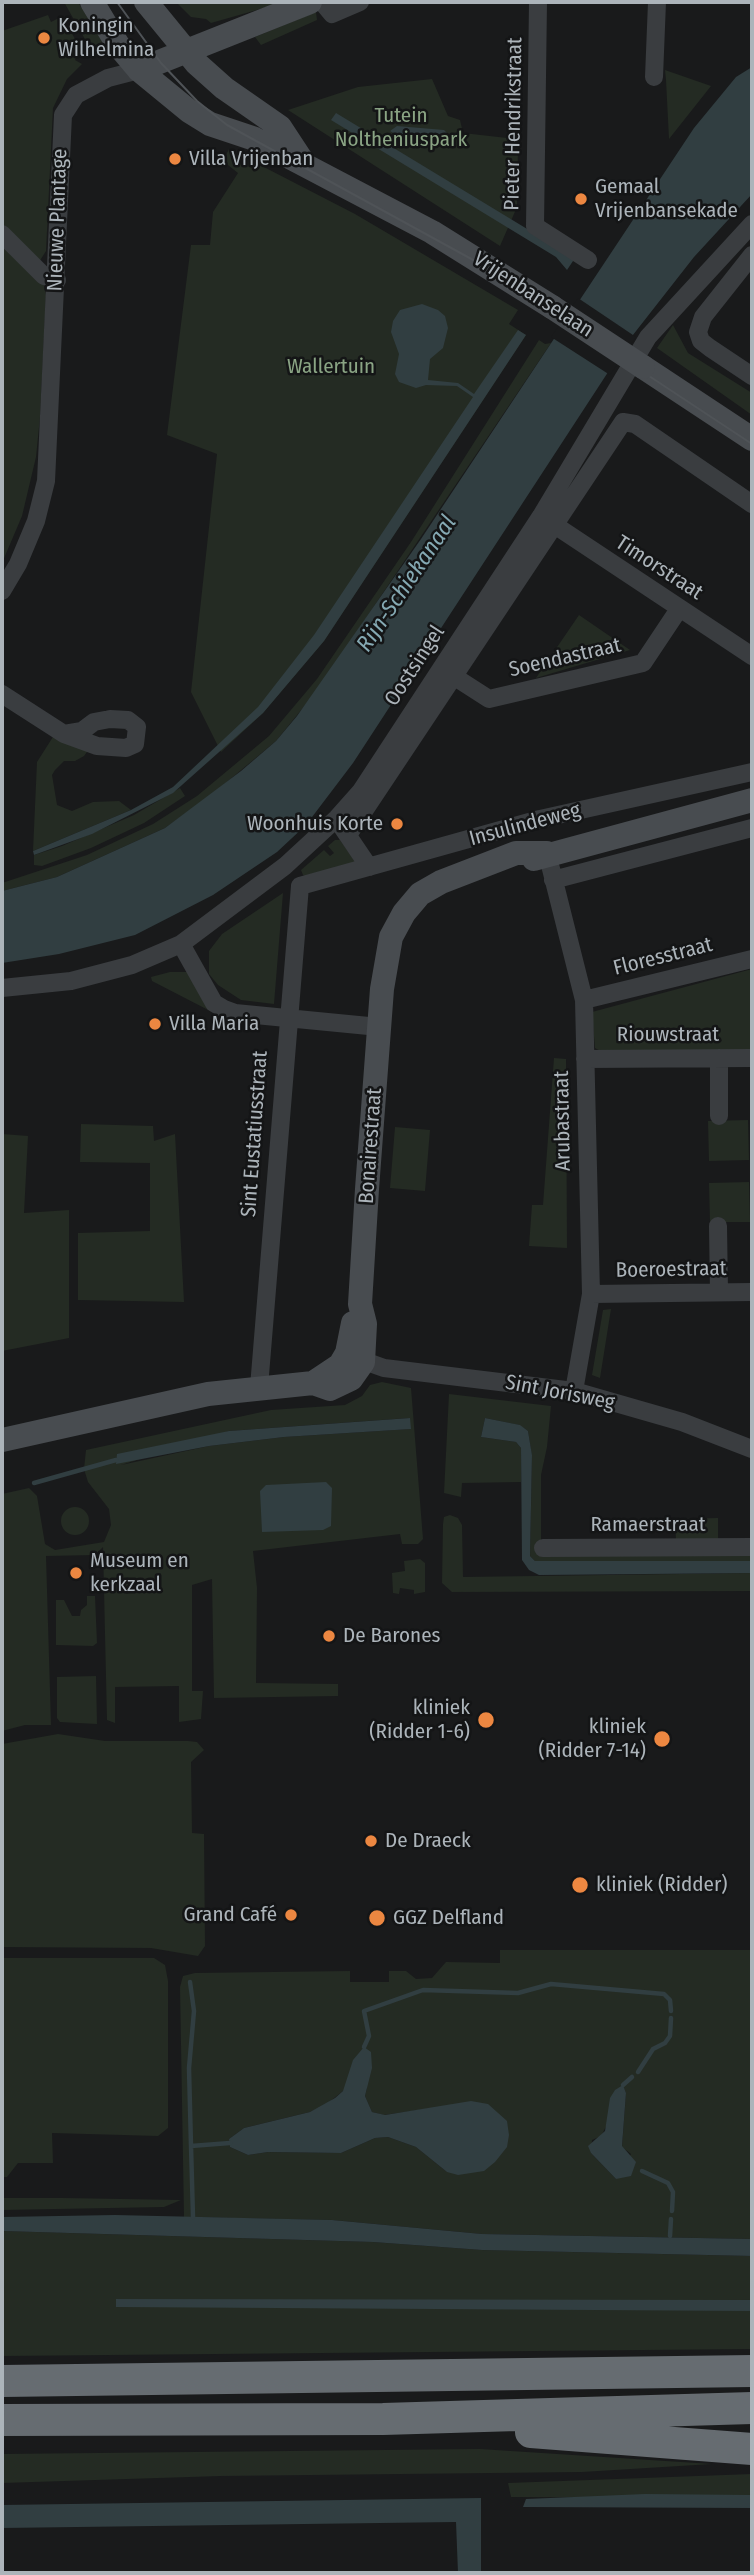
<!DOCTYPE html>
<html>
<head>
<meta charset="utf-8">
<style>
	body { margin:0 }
	#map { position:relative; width:754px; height:2575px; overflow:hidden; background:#191a1b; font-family:"Fira Sans Condensed",sans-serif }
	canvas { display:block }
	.frame { position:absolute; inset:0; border:4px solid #acb4ba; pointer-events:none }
</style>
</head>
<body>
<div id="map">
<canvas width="754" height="2575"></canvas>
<div class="frame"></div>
</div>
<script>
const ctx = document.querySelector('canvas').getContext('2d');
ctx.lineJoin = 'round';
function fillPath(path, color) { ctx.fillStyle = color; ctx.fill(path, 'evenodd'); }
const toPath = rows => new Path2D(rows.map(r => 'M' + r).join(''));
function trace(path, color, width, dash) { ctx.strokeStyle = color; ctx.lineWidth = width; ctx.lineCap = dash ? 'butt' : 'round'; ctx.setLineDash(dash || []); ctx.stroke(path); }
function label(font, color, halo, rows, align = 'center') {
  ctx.font = font + ' "Fira Sans Condensed",sans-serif'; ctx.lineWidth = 5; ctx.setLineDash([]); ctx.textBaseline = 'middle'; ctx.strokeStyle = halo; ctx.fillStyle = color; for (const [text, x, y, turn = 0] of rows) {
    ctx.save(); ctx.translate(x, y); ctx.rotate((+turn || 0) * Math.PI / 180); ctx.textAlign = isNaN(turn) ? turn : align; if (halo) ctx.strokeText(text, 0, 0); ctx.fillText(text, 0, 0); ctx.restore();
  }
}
fillPath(toPath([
	[64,2,78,2,103,42,91,50],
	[176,2,285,2,211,23,206,19,191,17],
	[316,12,317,20,261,45,255,37],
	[48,15,51,22,61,17,65,21,84,55,77,55,75,60,82,64,67,79,53,108,46,251,39,262,46,295,40,417,36,457,22,516,2,563,2,31],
	[665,70,711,86,669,139,666,80],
	[432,79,448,116,460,120,463,133,516,139,518,145,517,207,500,246,288,110,358,87],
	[229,149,355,214,518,310,509,324,526,335,324,641,263,713,221,752,191,692,217,454,167,435,191,245,210,245,213,212,238,173,223,161],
	[673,325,688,353,752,393,752,415,657,348],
	[539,340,545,344,551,343,319,688,276,741,210,796,165,828,57,877,2,891,2,883,87,855,153,824,197,796,269,736,317,679,411,542],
	[579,615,630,650,536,678],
	[58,729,92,745,84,756,75,761,64,761,55,770,52,775,57,805,72,811,93,802,119,801,131,810,33,851,37,762],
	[180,788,185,796,144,823,91,848,42,866,34,865,34,855,62,846,134,815],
	[335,840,340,840,357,864,309,878,303,875,301,870,324,850,330,856,334,853,328,846],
	[283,893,274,1004,241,1000,218,985,209,974,209,951,222,934],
	[752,969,752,1051,604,1053,595,1048,592,1012],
	[170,972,187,972,216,1014,152,981,151,977],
	[554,1058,566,1059,567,1248,529,1246,532,1205,543,1205],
	[748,1120,749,1160,709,1161,708,1121],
	[81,1124,153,1126,154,1141,175,1134,184,1302,78,1300,78,1233,150,1231,150,1163,80,1162],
	[395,1127,430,1130,425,1191,390,1188],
	[2,1134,28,1136,24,1213,69,1210,69,1338,2,1351],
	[749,1182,750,1222,710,1222,709,1183],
	[611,1309,600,1378,592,1375,603,1310],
	[382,1382,411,1388,423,1539,418,1544,402,1544,400,1534,253,1551,257,1588,256,1683,338,1684,338,1696,214,1698,212,1579,192,1585,192,1691,203,1691,201,1719,179,1722,179,1686,115,1687,115,1723,107,1720,103,1547,95,1555,46,1556,51,1725,25,1725,2,1731,2,1494,29,1488,37,1496,45,1544,55,1550,104,1542,111,1525,109,1509,88,1482,84,1469,86,1450,271,1410,345,1405,362,1396,370,1385],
	[409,1418,410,1429,284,1437,209,1446,121,1465,229,1431],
	[449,1394,551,1406,547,1447,541,1475,541,1553,752,1552,752,1561,535,1561,530,1556,532,1456,528,1431,519,1425,485,1418,481,1437,516,1442,521,1448,521,1482,462,1483,461,1497,444,1493],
	'61 1521a14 14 0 1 1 28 0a14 14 0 1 1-28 0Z',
	[450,1515,458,1518,462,1525,463,1577,752,1573,752,1591,452,1592,442,1583,443,1524,444,1517],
	[718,1518,718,1539,676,1540,675,1519],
	[420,1559,425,1563,425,1592,414,1594,414,1590,400,1588,399,1594,393,1593,392,1573,405,1571,404,1561],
	[87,1596,95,1596,97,1643,93,1646,56,1645,56,1600,64,1600,72,1616,80,1616,81,1610,87,1605],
	[96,1676,97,1724,60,1722,57,1718,57,1677],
	[58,1734,105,1741,188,1741,197,1742,204,1750,191,1762,192,1833,204,1834,205,1946,198,1956,151,1948,2,1947,2,1744],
	[500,1950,752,1950,752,2239,482,2234,332,2220,184,2217,180,1987,183,1976,195,1973,350,1971,350,1982,389,1982,389,1971,406,1971,416,1979,432,1978,446,1962,500,1963],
	[623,2086,626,2093,622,2147,631,2154,616,2179,591,2153,592,2140,601,2136,609,2121,611,2098],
	[367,2088,365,2096,372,2112,384,2115,440,2107,447,2172,416,2147,388,2137,375,2138,341,2153,268,2152,248,2155,230,2147,229,2139,244,2128,310,2112,324,2106,343,2091],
	[2,1958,154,1958,165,1965,168,1981,168,2128,158,2136,52,2133,53,2163,18,2163,7,2177,2,2177],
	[2,2198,63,2198,181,2200,164,2207,2,2210],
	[2,2231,373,2242,482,2250,752,2256,752,2349,2,2356],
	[480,2449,712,2464,582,2472,221,2476,2,2483,2,2454],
	[752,2474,752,2498,511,2497,508,2483]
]), '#242b23');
fillPath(toPath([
	[752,67,752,194,694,257,629,340,353,763,306,825,277,852,213,895,135,935,59,954,2,963,2,891,57,877,165,828,241,771,276,741,297,716,421,539,694,128,736,77],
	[336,113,575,258,567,270,556,257,331,120],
	[397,126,444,130,450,136,446,142,405,140,390,131],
	[422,304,438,310,445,316,448,328,443,348,430,359,428,380,458,383,474,394,518,330,526,335,324,641,263,713,173,793,92,834,34,855,33,851,131,810,173,787,258,707,314,635,473,397,457,386,426,385,416,388,399,382,395,374,399,354,391,332,393,321,400,310],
	[410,1418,411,1429,284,1437,209,1446,116,1464,117,1454,229,1431],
	[485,1418,520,1425,528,1431,532,1455,530,1556,535,1561,752,1561,752,1573,539,1575,529,1570,522,1560,521,1448,516,1442,481,1437],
	[326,1482,332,1488,331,1526,323,1530,262,1532,260,1491,266,1485],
	[364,2047,371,2052,372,2068,365,2096,372,2112,385,2115,471,2101,488,2104,507,2121,509,2135,507,2147,495,2162,484,2171,458,2175,447,2172,416,2147,388,2137,375,2138,341,2153,268,2152,248,2155,230,2147,229,2139,244,2128,310,2112,335,2098,343,2091,353,2060],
	[623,2085,626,2093,622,2146,636,2162,631,2176,616,2179,591,2153,588,2146,605,2131,610,2098,615,2090],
	[115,2215,332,2220,482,2234,752,2239,752,2256,482,2250,373,2242,2,2231,2,2217],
	[116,2299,752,2300,752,2311,116,2307],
	[645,2494,752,2495,752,2508,523,2507,526,2499],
	[481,2498,481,2573,458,2573,456,2522,2,2528,2,2505]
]), '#313e41');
fillPath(toPath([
	[578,298,636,337,610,375,551,337]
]), '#191a1b');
trace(toPath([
	[34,1483,116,1460],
	[190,1982,194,2011,189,2068,191,2146],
	[364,2047,369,2036,364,2011,423,1990,518,1993,551,1984,664,1994,670,2000,671,2011],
	[638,2072,653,2049,665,2043,670,2036,671,2018],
	[623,2085,632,2077],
	[642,2171,668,2183,673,2192,672,2211],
	[193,2217,191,2146,230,2143],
	[670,2236,671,2219]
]), '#313e41', 4.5);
trace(toPath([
	[322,2,332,14,360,2],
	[538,2,535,226,588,260],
	[654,77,657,2],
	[2,234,44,276,57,280],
	[752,255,703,317,698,332,701,341,710,348,752,376],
	[547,520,752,656],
	[2,591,18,564,36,521,46,481,63,115,76,95,108,78,139,70],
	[447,672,489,699,643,663,679,609],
	[2,694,64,734],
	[110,719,128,720,137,727,135,744,126,748,97,746,64,734,82,731,94,722,110,719],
	[342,827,369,867],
	[348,835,623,422,635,424,752,504],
	[547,853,584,1000,591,1294,574,1391],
	[553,880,752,828],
	[300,886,540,819,752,772],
	[181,944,214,1003,224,1009,235,1013,379,1027],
	[2,988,71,981,132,965,181,944,285,866,337,818,361,791,541,516,648,337,752,224],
	[584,1000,752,959],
	[719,1058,719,1116],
	[585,1059,752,1058],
	[718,1226,719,1292],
	[591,1294,752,1292],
	[353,1357,384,1368,574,1391,682,1422,752,1449],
	[259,1387,300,886],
	[543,1548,752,1547]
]), '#3a3d40', 18);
trace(toPath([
	[92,2,118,45,139,70,189,111,210,124,255,139,432,232,552,307],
	[146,2,196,63,224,88,280,127,303,162],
	[139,70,310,2],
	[643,367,752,439],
	[534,859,752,800],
	[313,1383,330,1389,351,1379,363,1362,365,1324,360,1304,367,1189,382,989,391,937,404,913,420,894,441,882,516,853,547,853],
	[2,1440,208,1394,313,1383,340,1365,347,1353,353,1323]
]), '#484c50', 24);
trace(toPath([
	[2,2381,752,2371],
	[2,2420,383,2419,752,2408],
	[531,2432,752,2449]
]), '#666c71', 32);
trace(toPath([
	[117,2,161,63,197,101,227,125,475,261,752,444]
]), '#4f5357', 2);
trace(toPath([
	[552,307,643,367]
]), '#484c50', 24);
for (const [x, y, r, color] of [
	[44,38,7,"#ec8741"],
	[175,159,7,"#ec8741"],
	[581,199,7,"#ec8741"],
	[397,824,7,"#ec8741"],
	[155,1024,7,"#ec8741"],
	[76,1573,7,"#ec8741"],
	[329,1636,7,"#ec8741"],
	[486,1720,9,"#ec8741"],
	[662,1739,9,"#ec8741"],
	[371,1841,7,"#ec8741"],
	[580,1885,9,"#ec8741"],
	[291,1915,7,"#ec8741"],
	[377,1918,9,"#ec8741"]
]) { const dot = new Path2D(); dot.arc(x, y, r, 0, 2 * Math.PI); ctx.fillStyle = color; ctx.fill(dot); trace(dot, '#141516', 2.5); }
label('21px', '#acb4ba', '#141516', [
	["Koningin",58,26],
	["Wilhelmina",58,50],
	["Villa Vrijenban",189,159],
	["Gemaal",595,187],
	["Vrijenbansekade",595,211],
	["Woonhuis Korte",383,824,"right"],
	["Villa Maria",169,1024],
	["Museum en",90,1561],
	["kerkzaal",90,1585],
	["De Barones",343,1636],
	["kliniek",470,1708,"right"],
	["(Ridder 1-6)",470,1732,"right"],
	["kliniek",646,1727,"right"],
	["(Ridder 7-14)",646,1751,"right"],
	["De Draeck",385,1841],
	["kliniek (Ridder)",596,1885],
	["Grand Café",277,1915,"right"],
	["GGZ Delfland",393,1918]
], 'left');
label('21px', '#8aa484', '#141516', [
	["Tutein",401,116],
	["Noltheniuspark",401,140],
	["Wallertuin",331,367]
]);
label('21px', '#acb4ba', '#141516', [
	["Pieter Hendrikstraat",514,124,-89],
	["Nieuwe Plantage",58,220,-88],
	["Vrijenbanselaan",533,295,33],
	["Timorstraat",659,568,33],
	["Soendastraat",565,658,-13],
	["Oostsingel",415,666,-57],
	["Insulindeweg",525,825,-15],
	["Floresstraat",663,957,-14],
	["Riouwstraat",668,1035],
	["Arubastraat",563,1121,-91],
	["Sint Eustatiusstraat",255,1134,-86],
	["Bonairestraat",371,1146,-86],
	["Boeroestraat",671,1270,-1],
	["Sint Jorisweg",560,1393,11],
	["Ramaerstraat",648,1525]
]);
label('italic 23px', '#85a9b3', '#141516', [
	["Rijn-Schiekanaal",407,584,-56]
]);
</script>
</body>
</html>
